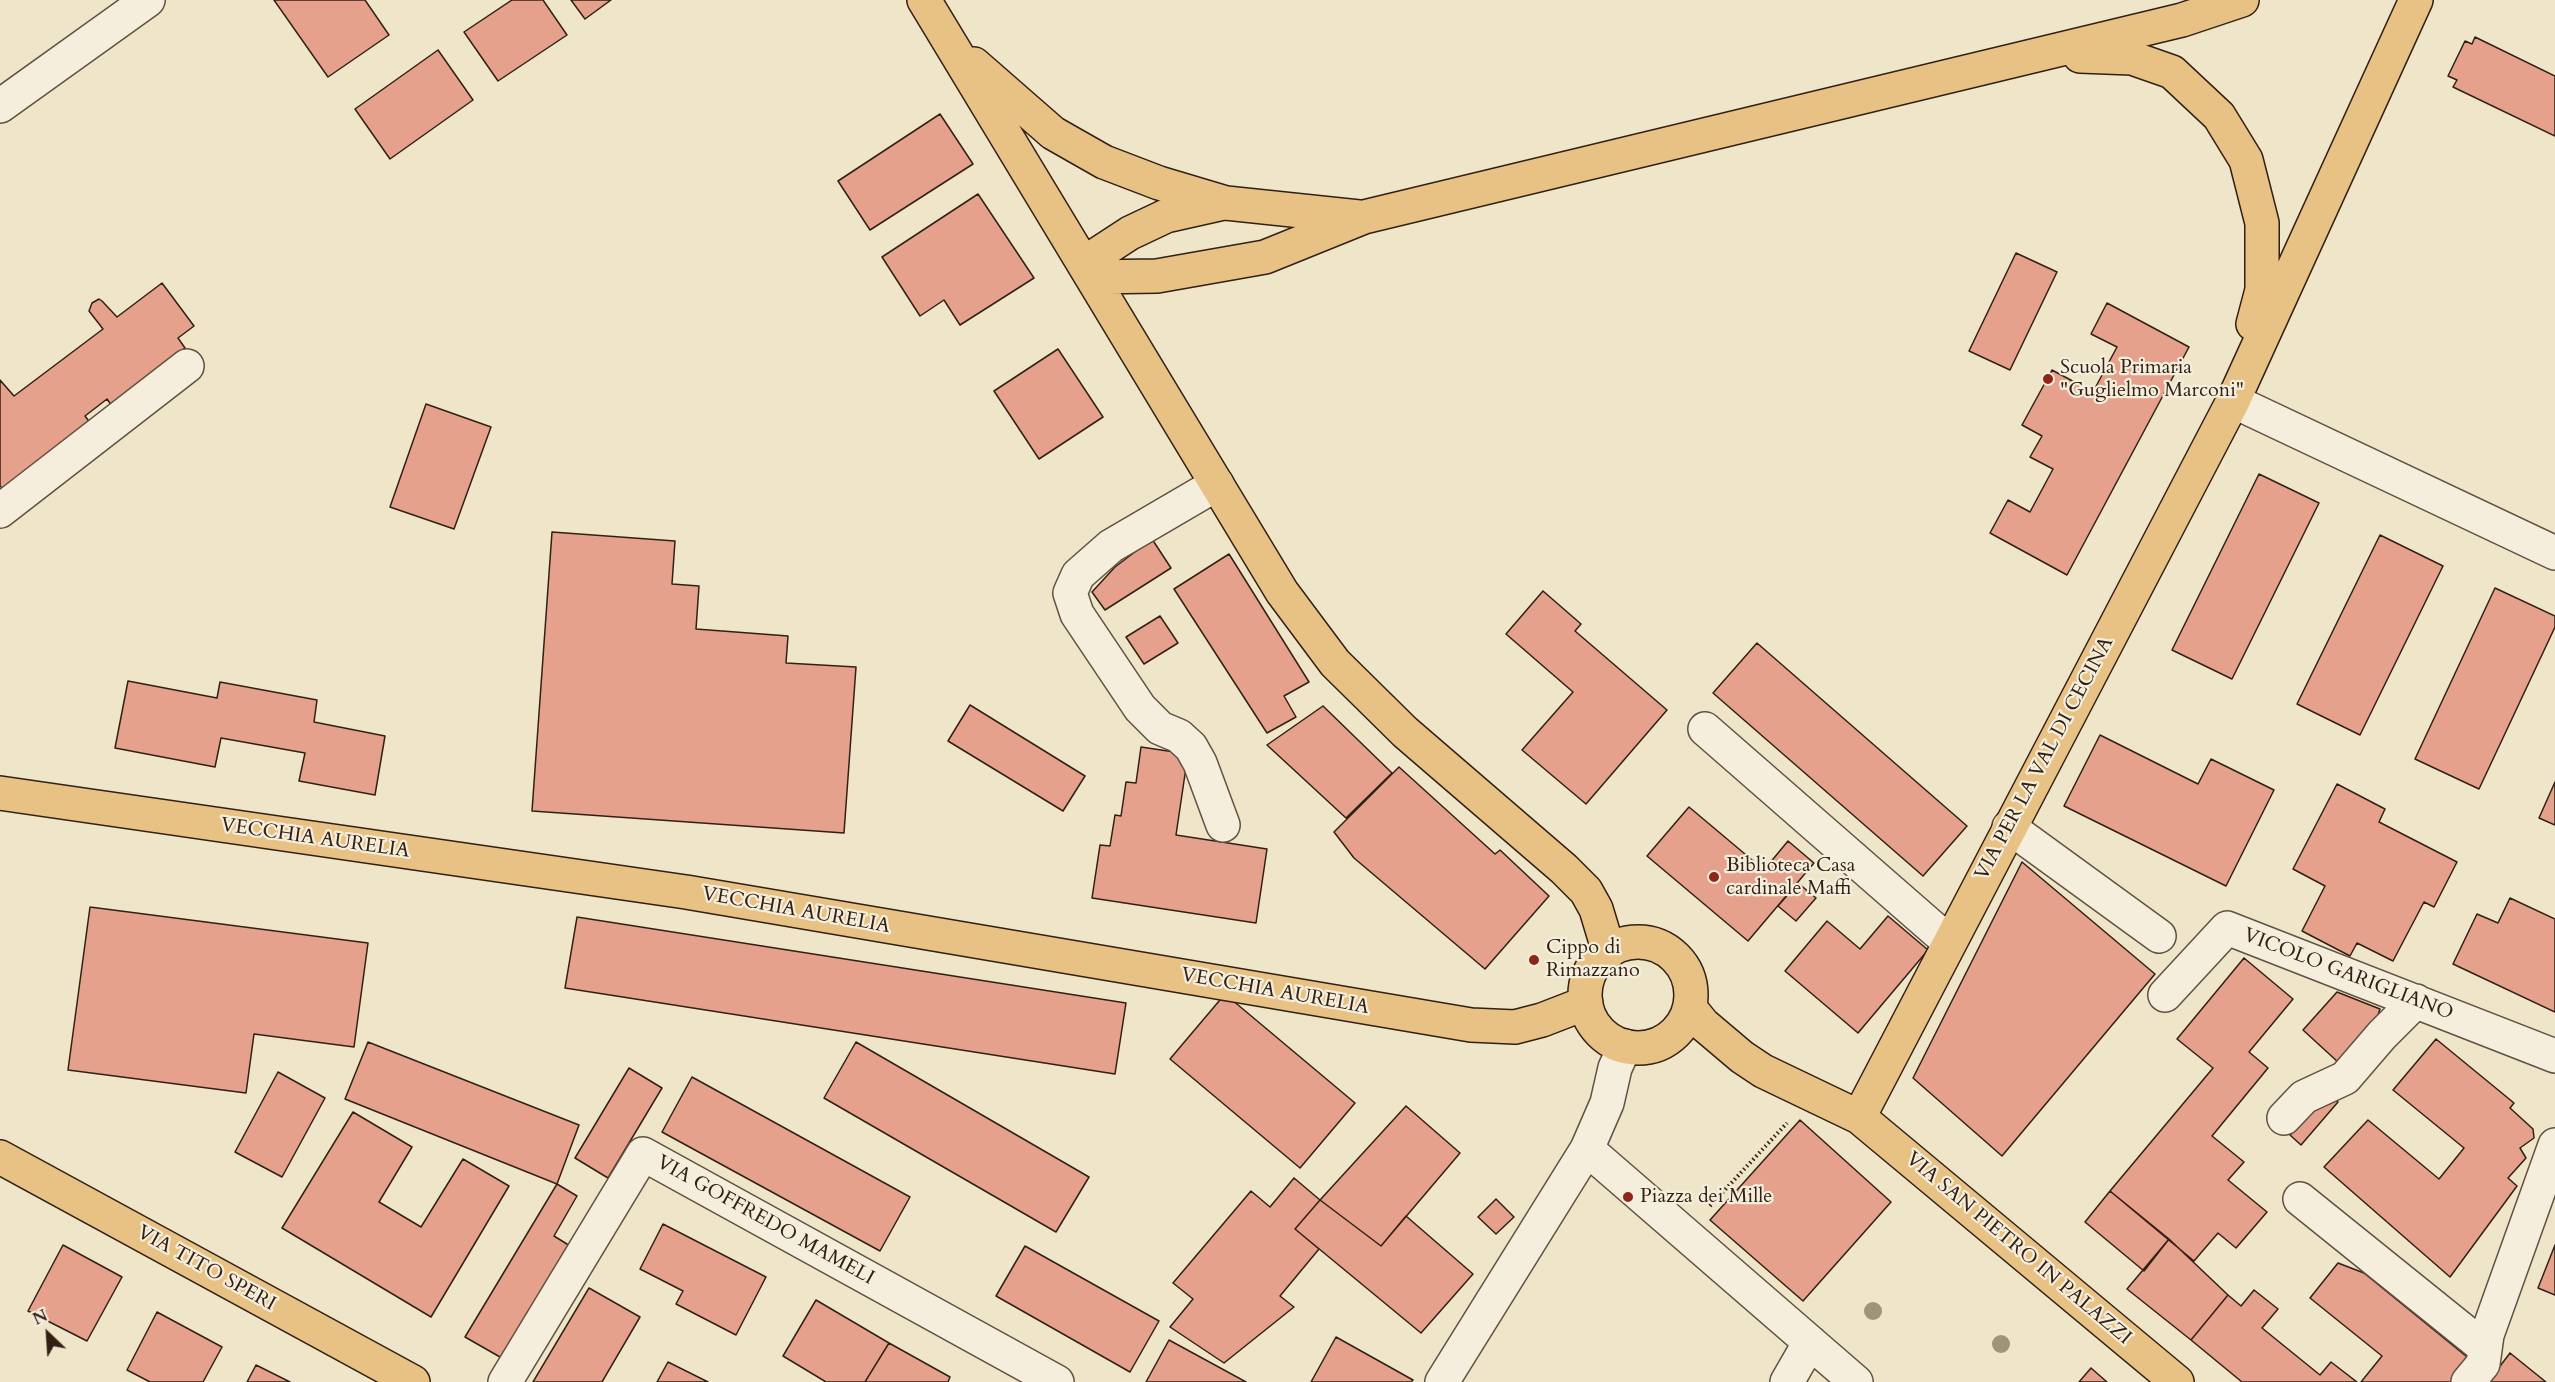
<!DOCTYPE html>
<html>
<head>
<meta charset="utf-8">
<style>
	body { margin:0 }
	#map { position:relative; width:2555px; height:1382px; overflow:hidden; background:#efe5c9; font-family:Cardo,serif }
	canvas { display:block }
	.north { position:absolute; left:18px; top:1304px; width:60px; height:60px; -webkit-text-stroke:4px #f5eedc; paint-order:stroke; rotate:335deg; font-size:16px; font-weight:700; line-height:24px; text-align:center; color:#322015 }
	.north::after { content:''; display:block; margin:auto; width:21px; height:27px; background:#322015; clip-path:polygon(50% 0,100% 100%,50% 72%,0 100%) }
</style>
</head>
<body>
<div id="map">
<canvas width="2555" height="1382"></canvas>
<div class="north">N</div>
</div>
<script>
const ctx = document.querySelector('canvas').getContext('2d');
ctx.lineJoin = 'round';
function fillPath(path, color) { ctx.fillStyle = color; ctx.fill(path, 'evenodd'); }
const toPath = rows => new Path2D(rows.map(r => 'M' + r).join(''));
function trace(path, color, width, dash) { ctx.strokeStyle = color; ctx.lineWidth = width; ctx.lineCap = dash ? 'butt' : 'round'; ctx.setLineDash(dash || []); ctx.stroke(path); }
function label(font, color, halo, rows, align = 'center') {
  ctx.font = font + ' Cardo,serif'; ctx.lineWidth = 4.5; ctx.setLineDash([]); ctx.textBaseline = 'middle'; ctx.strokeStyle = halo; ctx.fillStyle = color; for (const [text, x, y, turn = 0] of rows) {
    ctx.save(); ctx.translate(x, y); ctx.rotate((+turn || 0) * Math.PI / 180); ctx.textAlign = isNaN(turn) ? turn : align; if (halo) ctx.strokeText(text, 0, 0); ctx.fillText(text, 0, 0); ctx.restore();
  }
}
const building = toPath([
	[274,0,365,0,389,35,328,77,274,0],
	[512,0,543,0,567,35,498,81,464,32,512,0],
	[571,0,611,0,585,19,571,0],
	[2475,37,2555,76,2555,136,2453,87,2457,80,2448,76,2465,41,2472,44,2475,37],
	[438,50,473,100,390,159,355,109,438,50],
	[940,114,973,164,870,230,838,181,940,114],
	[978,194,1034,278,960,325,944,300,920,316,882,257,978,194],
	[2016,253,2057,272,2010,370,1969,351,2016,253],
	[162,283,194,326,178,338,185,348,112,406,107,399,85,416,91,424,4,490,0,486,0,380,14,396,103,329,89,311,92,303,99,299,102,301,117,317,162,283],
	[2107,303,2189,347,2067,575,1990,533,2008,500,2030,512,2053,469,2030,457,2042,436,2022,425,2052,370,2093,392,2117,347,2091,334,2107,303],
	[1058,349,1103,417,1039,459,994,391,1058,349],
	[426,404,491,427,454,529,390,507,426,404],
	[2259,474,2319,503,2232,679,2172,650,2259,474],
	[552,532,675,541,672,584,699,586,696,629,788,636,786,663,856,667,844,833,532,811,552,532],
	[2380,535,2443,566,2360,735,2297,704,2380,535],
	[1152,539,1171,568,1105,610,1092,592,1115,567,1152,539],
	[1229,554,1309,682,1284,696,1296,717,1267,733,1174,589,1229,554],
	[2495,588,2555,616,2555,627,2479,789,2415,759,2495,588],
	[1543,591,1581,624,1575,631,1667,710,1586,804,1522,750,1573,692,1506,634,1543,591],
	[1160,616,1178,643,1144,664,1126,637,1160,616],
	[1757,643,1967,826,1923,876,1713,693,1757,643],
	[128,681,217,698,220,682,317,700,314,722,385,736,375,795,299,781,305,753,221,738,215,767,115,748,128,681],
	[970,705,1085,776,1063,811,948,741,970,705],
	[1323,706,1392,773,1346,818,1267,745,1323,706],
	[2100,735,2198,784,2211,759,2274,790,2226,886,2064,806,2100,735],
	[1141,747,1188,754,1176,835,1267,849,1256,923,1092,898,1100,845,1110,846,1115,815,1121,816,1126,782,1136,783,1141,747],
	[1399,767,1495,854,1500,850,1549,896,1485,969,1354,858,1334,832,1399,767],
	[2555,782,2555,825,2539,818,2555,782],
	[2337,784,2385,809,2379,822,2457,862,2434,907,2424,902,2393,961,2357,943,2350,956,2302,931,2325,886,2293,869,2337,784],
	[1689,807,1764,870,1788,841,1814,863,1748,941,1647,856,1689,807],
	[2022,862,2155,974,2002,1156,1913,1078,2022,862],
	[1798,883,1816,898,1796,921,1778,906,1798,883],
	[2510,898,2555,919,2555,1012,2453,964,2477,914,2498,923,2510,898],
	[90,907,368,943,354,1047,254,1034,246,1093,68,1070,90,907],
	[1888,916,1928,950,1858,1033,1785,971,1827,921,1860,949,1888,916],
	[577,917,1126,1003,1115,1074,565,988,577,917],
	[2244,958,2293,999,2249,1052,2268,1068,2212,1136,2244,1162,2228,1180,2267,1212,2236,1248,2218,1233,2194,1261,2110,1191,2213,1068,2177,1039,2244,958],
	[2337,992,2380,1009,2369,1042,2339,1063,2303,1030,2337,992],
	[1225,994,1355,1103,1300,1168,1170,1059,1225,994],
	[2436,1039,2514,1103,2510,1108,2533,1129,2534,1138,2520,1148,2526,1158,2508,1178,2517,1186,2450,1277,2324,1167,2368,1120,2439,1179,2464,1148,2393,1090,2436,1039],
	[368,1042,579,1125,557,1184,345,1099,368,1042],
	[856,1042,1089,1177,1056,1232,824,1098,856,1042],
	[629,1068,662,1088,608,1178,575,1158,629,1068],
	[278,1072,325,1098,282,1177,235,1152,278,1072],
	[692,1077,910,1197,880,1251,662,1132,692,1077],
	[2327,1093,2338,1102,2301,1145,2290,1135,2327,1093],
	[1406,1106,1460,1153,1381,1246,1320,1200,1406,1106],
	[353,1112,412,1147,379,1202,421,1227,463,1159,509,1186,431,1317,282,1228,353,1112],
	[1800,1120,1891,1202,1803,1301,1710,1220,1800,1120],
	[1294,1178,1320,1200,1295,1229,1319,1249,1280,1296,1294,1307,1224,1363,1170,1327,1193,1299,1173,1283,1251,1191,1270,1207,1294,1178],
	[557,1184,577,1196,554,1236,575,1249,507,1361,465,1337,557,1184],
	[2110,1191,2169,1239,2144,1271,2085,1222,2110,1191],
	[1496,1199,1514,1217,1496,1234,1478,1217,1496,1199],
	[1320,1200,1381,1246,1406,1216,1473,1274,1421,1333,1295,1229,1320,1200],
	[663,1224,766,1277,736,1335,676,1304,683,1291,640,1269,663,1224],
	[2169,1239,2228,1295,2191,1340,2127,1289,2169,1239],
	[63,1245,122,1277,87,1341,28,1311,63,1245],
	[2555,1245,2555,1295,2538,1288,2555,1245],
	[1025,1246,1159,1321,1130,1372,996,1296,1025,1246],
	[2338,1263,2364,1273,2472,1361,2455,1382,2361,1382,2382,1356,2310,1298,2338,1263],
	[589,1288,640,1317,602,1382,533,1382,589,1288],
	[2254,1290,2278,1309,2262,1328,2320,1375,2331,1362,2357,1382,2242,1382,2191,1340,2228,1295,2241,1306,2254,1290],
	[816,1300,889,1343,865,1382,826,1382,783,1356,816,1300],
	[157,1312,222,1347,203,1382,150,1382,127,1370,157,1312],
	[1336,1337,1413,1380,1411,1382,1311,1382,1336,1337],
	[1169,1340,1246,1382,1146,1382,1169,1340],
	[889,1343,950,1377,948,1382,865,1382,889,1343],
	[2510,1353,2546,1382,2488,1382,2510,1353],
	[668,1362,708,1382,657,1382,668,1362],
	[256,1365,290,1382,247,1382,256,1365],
	[2091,1368,2107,1382,2079,1382,2091,1368]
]);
fillPath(building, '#e5a18b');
trace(building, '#322015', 1.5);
const minor = toPath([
	[0,106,148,0],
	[2233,401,2555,553],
	[1217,484,1111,546,1078,575,1070,593,1077,614,1140,708,1160,728,1179,736,1191,747,1200,763,1223,825],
	[0,511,187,366],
	[1705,729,1949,942],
	[2009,827,2159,936],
	[2165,995,2227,928,2555,1056],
	[2284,1118,2304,1097,2345,1078,2382,1035,2416,1001],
	[1587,1149,1856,1382],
	[2300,1199,2485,1348],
	[505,1382,643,1154,1057,1382],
	[1442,1382,1587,1149,1607,1103,1615,1068,1625,1046],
	[1787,1382,1810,1342],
	[2468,1382,2483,1364,2487,1335,2555,1145]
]);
const major = toPath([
	[924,0,1282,592,1335,663,1405,732,1564,869,1586,891,1596,909,1609,952],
	[2080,56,2132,58,2172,72,2219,116,2246,160,2262,223,2262,290,2253,324],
	[974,64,1053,133,1104,162,1159,183,1226,203,1359,217],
	[1084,263,1130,233,1166,216,1224,203],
	[1093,277,1157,276,1265,257,1364,217,2182,20,2242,0],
	[0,793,686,892,1471,1025,1515,1027,1542,1020,1586,1003],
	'1585 995a53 53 0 1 1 106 0a53 53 0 1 1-106 0Z',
	[1690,1008,1703,1024,1742,1057,1763,1071,1859,1117,2177,1382],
	[1859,1117,2233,401,2416,0],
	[0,1157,413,1382]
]);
trace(minor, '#615142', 36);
trace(major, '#322015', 36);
trace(toPath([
	[1710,1206,1787,1123]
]), '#322015', 4, [1.5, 3]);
trace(minor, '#f5eedc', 33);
trace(major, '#e8c284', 33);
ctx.fillStyle = '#9f947a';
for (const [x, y] of [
	[1873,1311],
	[2001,1344]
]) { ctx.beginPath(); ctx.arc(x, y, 9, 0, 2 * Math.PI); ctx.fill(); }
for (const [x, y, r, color] of [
	[2048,379,6,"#8f2418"],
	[1714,877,6,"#8f2418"],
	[1534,960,6,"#8f2418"],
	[1628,1197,6,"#8f2418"]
]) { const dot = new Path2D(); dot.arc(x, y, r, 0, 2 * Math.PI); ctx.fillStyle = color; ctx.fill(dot); trace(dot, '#f5eedc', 2); }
label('20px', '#322015', '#f5eedc', [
	["Scuola Primaria",2060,368],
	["\"Guglielmo Marconi\"",2060,391],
	["Biblioteca Casa",1726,866],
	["cardinale Maffi",1726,889],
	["Cippo di",1546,948],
	["Rimazzano",1546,971],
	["Piazza dei Mille",1640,1197]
], 'left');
label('20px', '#322015', '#f5eedc', [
	["VIA PER LA VAL DI CECINA",2045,759,-62],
	["VECCHIA AURELIA",315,839,8],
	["VECCHIA AURELIA",796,911,10],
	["VICOLO GARIGLIANO",2348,975,21],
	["VECCHIA AURELIA",1275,992,10],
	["VIA GOFFREDO MAMELI",765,1221,29],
	["VIA SAN PIETRO IN PALAZZI",2018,1249,40],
	["VIA TITO SPERI",206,1269,29]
]);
</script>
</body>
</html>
